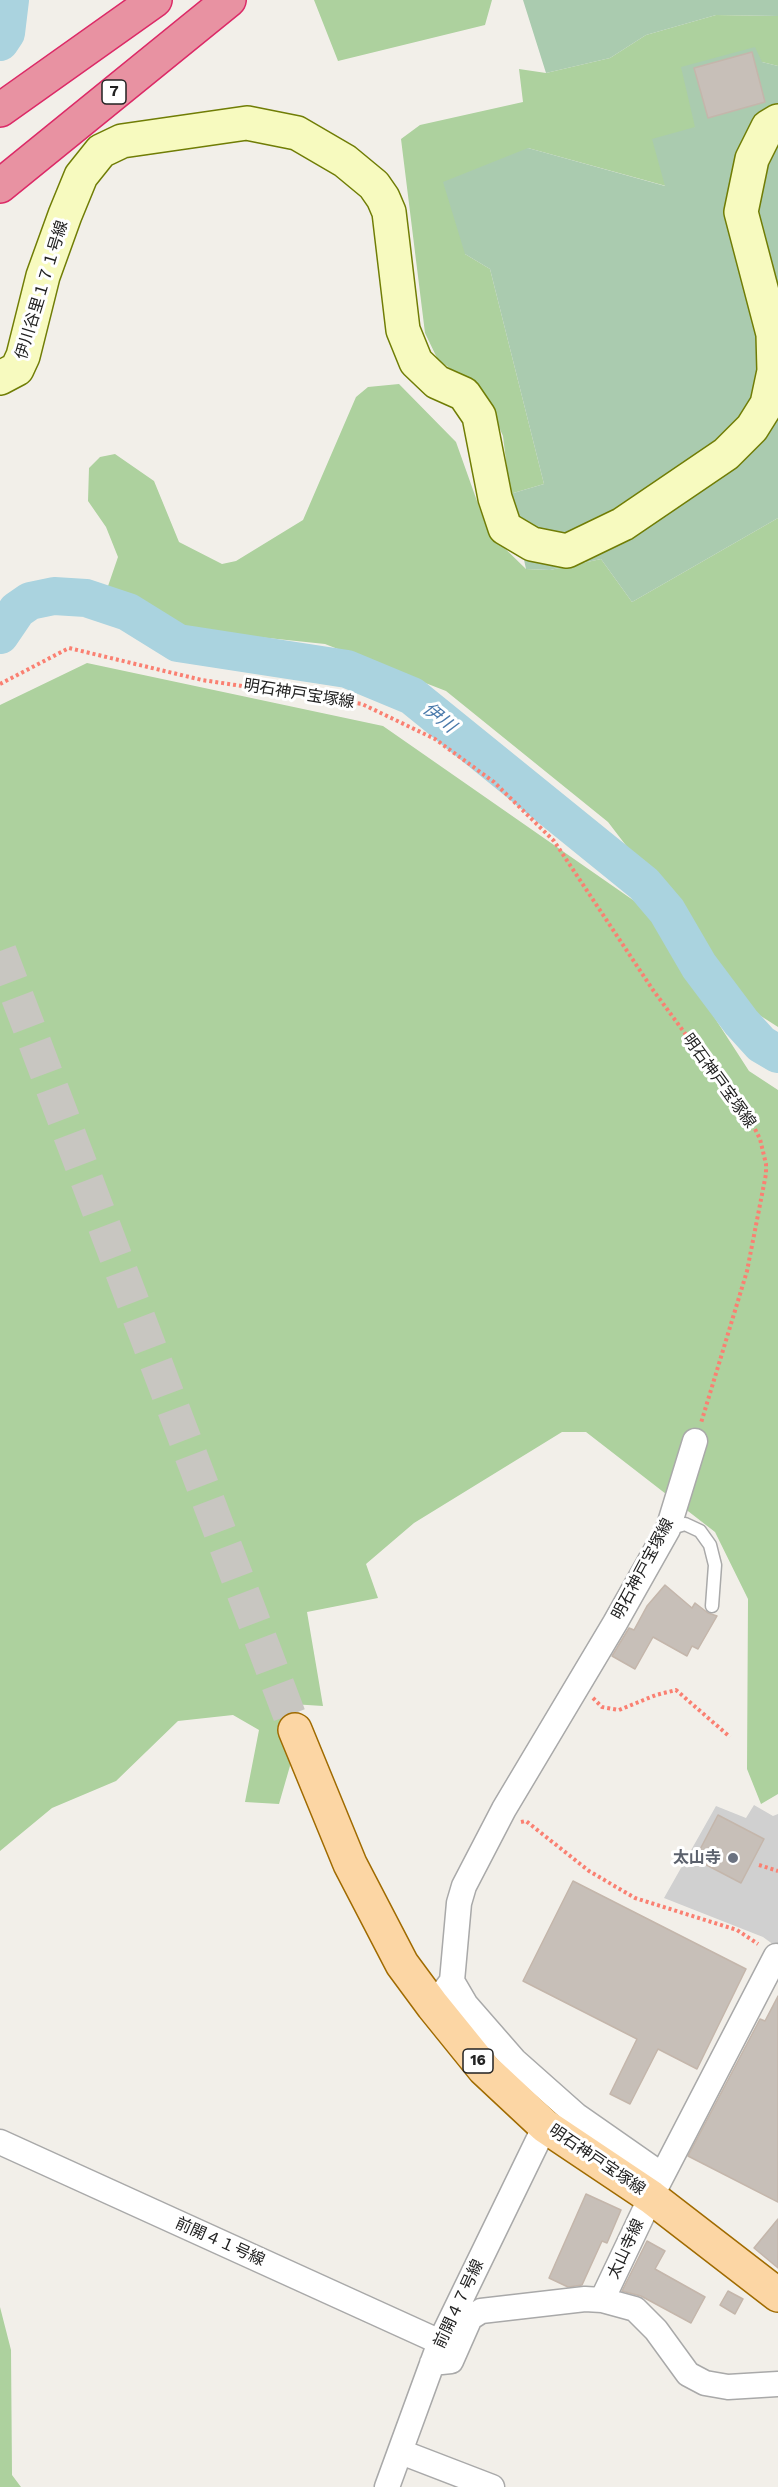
<!DOCTYPE html>
<html>
<head>
<meta charset="utf-8">
<style>
	body { margin:0 }
	canvas { display:block; background:#f2efe9 }
</style>
</head>
<body>
<canvas width="778" height="2487"></canvas>
<script>
const ctx = document.querySelector('canvas').getContext('2d');
ctx.lineJoin = 'round';
function fillPath(path, color) { ctx.fillStyle = color; ctx.fill(path, 'evenodd'); }
const toPath = rows => new Path2D(rows.map(r => 'M' + r).join(''));
function trace(path, color, width, dash) { ctx.strokeStyle = color; ctx.lineWidth = width; ctx.lineCap = dash ? 'butt' : 'round'; ctx.setLineDash(dash || []); ctx.stroke(path); }
function label(font, color, halo, rows, align = 'center') {
  ctx.font = font + ' "Work Sans","Noto Sans JP",sans-serif'; ctx.lineWidth = 6; ctx.setLineDash([]); ctx.textBaseline = 'middle'; ctx.strokeStyle = halo; ctx.fillStyle = color; for (const [text, x, y, turn = 0] of rows) {
    ctx.save(); ctx.translate(x, y); ctx.rotate((+turn || 0) * Math.PI / 180); ctx.textAlign = isNaN(turn) ? turn : align; if (halo) ctx.strokeText(text, 0, 0); ctx.fillText(text, 0, 0); ctx.restore();
  }
}
fillPath(toPath([
	[754,1805,773,1816,778,1814,778,1948,763,1937,664,1898,716,1806,746,1818]
]), '#d0d0d0');
fillPath(toPath([
	[314,0,492,0,485,25,338,61],
	[716,15,778,16,778,66,762,62,695,127,666,186,528,148,465,254,490,269,544,484,510,494,503,436,483,391,438,360,425,333,401,139,420,125,523,102,519,69,546,73,610,58,646,35],
	[399,384,456,442,488,532,526,569,550,570,601,559,632,602,778,518,778,1027,753,1011,608,822,446,691,325,644,182,629,107,589,118,557,106,527,88,501,89,468,100,457,115,454,154,481,179,542,222,564,236,561,303,520,356,397,368,387],
	[87,663,383,726,643,907,749,1071,778,1090,778,1794,761,1804,747,1769,748,1599,715,1532,586,1432,562,1432,414,1523,366,1564,378,1598,307,1612,323,1706,276,1703,294,1752,279,1804,245,1802,259,1730,233,1715,178,1721,116,1781,52,1808,0,1851,0,705],
	[0,2307,11,2350,12,2475,21,2487,0,2487]
]), '#add19e');
fillPath(toPath([
	[523,0,778,0,778,16,716,15,646,35,610,58,546,73],
	[755,47,762,62,778,66,778,518,632,602,601,559,550,570,526,569,510,494,544,484,490,269,465,254,443,182,528,148,665,186,652,139,695,127,681,67]
]), '#aacbaf');
trace(toPath([
	[0,42,6,33,10,0],
	[0,635,17,610,30,601,54,596,86,598,128,612,178,643,347,669,412,696,644,884,667,911,699,966,741,1022,761,1044,778,1054]
]), '#aad3df', 38);
const building = toPath([
	[752,52,765,102,708,118,694,68,752,52],
	[665,1585,692,1608,695,1603,708,1613,717,1616,698,1649,692,1646,687,1656,653,1637,635,1669,612,1656,629,1628,634,1630,647,1606,665,1585],
	[718,1815,764,1839,741,1883,695,1859,718,1815],
	[573,1881,746,1969,697,2069,658,2049,630,2104,610,2094,637,2039,523,1981,573,1881],
	[778,1996,778,2202,688,2156,760,2019,765,2021,778,1996],
	[586,2194,621,2210,607,2243,602,2241,582,2285,568,2287,549,2278,586,2194],
	[778,2219,778,2268,754,2248,778,2219],
	[647,2241,665,2251,655,2269,705,2297,691,2323,641,2296,622,2291,647,2241],
	[728,2291,743,2299,735,2314,720,2305,728,2291]
]);
fillPath(building, '#c7bfb8');
trace(building, '#c4b6ab', 1.5);
trace(toPath([
	[0,951,295,1730]
]), '#c8c6c1', 33, [33, 16]);
const lane = toPath([
	[668,1529,685,1524,700,1531,710,1545,715,1565,712,1606]
]);
const street = toPath([
	[452,1981,466,2005,514,2060,576,2115,662,2175],
	[433,2006,452,1981,459,1903,464,1886,504,1809,615,1623,668,1529,695,1441],
	[0,2142,440,2342],
	[602,2300,635,2309,656,2330,688,2374,705,2383,728,2387,778,2384],
	[432,2363,451,2361,470,2318,481,2311,585,2299,602,2300,651,2197,776,1956],
	[401,2452,492,2487],
	[387,2487,440,2342,545,2126]
]);
const secondary = toPath([
	[0,378,17,369,23,356,43,276,65,215,81,176,101,151,122,141,247,123,297,133,345,161,374,185,383,198,389,212,403,330,416,362,437,382,464,394,479,416,495,498,505,528,532,544,567,551,623,524,726,454,752,428,767,404,774,371,773,334,741,212,752,159,768,127,778,121]
]);
const primary = toPath([
	[295,1730,350,1864,402,1964,433,2006,484,2069,545,2126,651,2197,778,2295]
]);
const highway = toPath([
	[0,110,155,0],
	[0,186,229,0]
]);
trace(lane, '#a9a9a9', 15);
trace(street, '#a9a9a9', 27);
trace(secondary, '#707d05', 36);
trace(primary, '#a06b00', 36);
trace(highway, '#dc2a67', 36);
trace(toPath([
	[0,684,69,648,202,680,362,704,435,739,494,782,554,841,653,990,754,1127,760,1139,766,1164,766,1174,747,1271,701,1423],
	[593,1698,602,1707,619,1710,656,1695,676,1690,730,1737],
	[521,1822,526,1821,589,1871,635,1898,737,1930,758,1944],
	[759,1865,778,1871]
]), '#fa8072', 4, [3, 3]);
trace(lane, '#fff', 12);
trace(street, '#fff', 24);
trace(secondary, '#f7fabf', 33);
trace(primary, '#fcd6a4', 33);
trace(highway, '#e892a2', 33);
for (const [x, y, r, color] of [
	[733,1858,6,"#6b7280"]
]) { const dot = new Path2D(); dot.arc(x, y, r, 0, 2 * Math.PI); ctx.fillStyle = color; ctx.fill(dot); trace(dot, '#fff', 2); }
for (const [x, y, w] of [
	[114,92,24],
	[478,2061,30]
]) { const box = new Path2D(); box.roundRect(x - w / 2, y - 12, w, 24, 4.5); ctx.fillStyle = '#fff'; ctx.fill(box); trace(box, '#222', 1.5); }
label('bold 15px', '#222', null, [
	["7",114,92],
	["16",478,2061]
]);
label('16px', '#222', '#fff', [
	["伊川谷里１７１号線",42,290,-73],
	["明石神戸宝塚線",299,694,9],
	["明石神戸宝塚線",719,1081,54],
	["明石神戸宝塚線",643,1569,-62],
	["明石神戸宝塚線",597,2160,34],
	["前開４１号線",220,2242,24],
	["太山寺線",626,2249,-65],
	["前開４７号線",459,2304,-65]
]);
label('bold 16px', '#5b616d', '#fff', [
	["太山寺",721,1858]
], 'right');
label('italic 18px', '#4a7aab', '#fff', [
	["伊川",439,718,39]
]);
</script>
</body>
</html>
